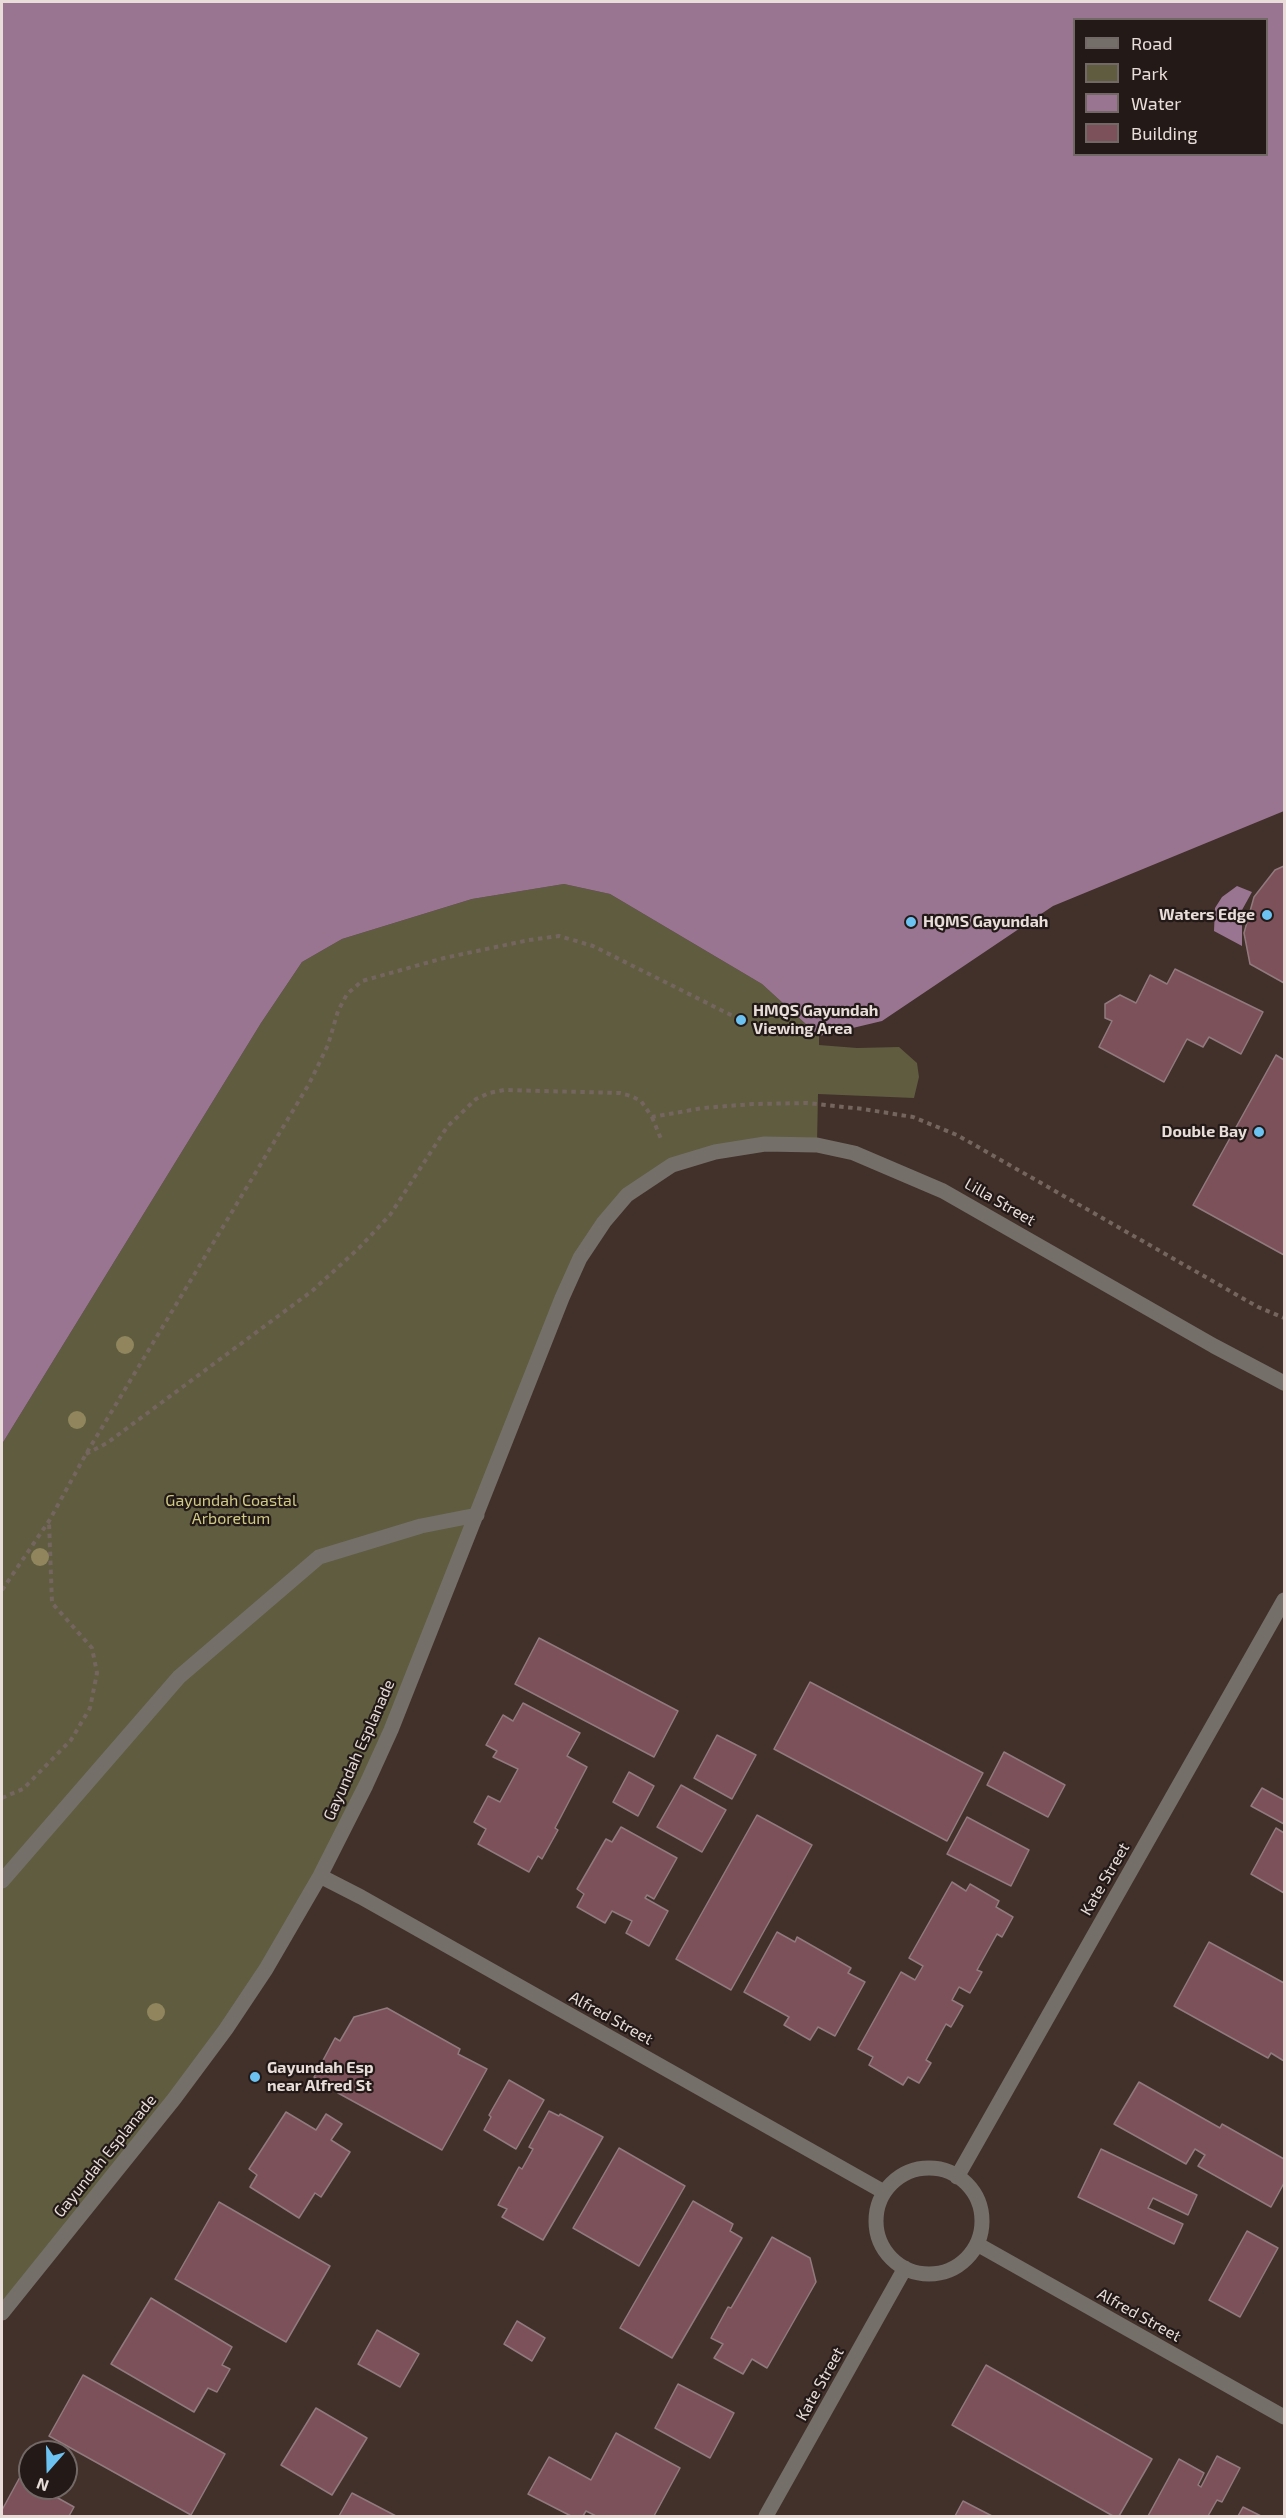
<!DOCTYPE html>
<html>
<head>
<meta charset="utf-8">
<style>
	body { margin:0 }
	#map { position:relative; width:1286px; height:2518px; overflow:hidden; background:#42302a; font-family:"Exo 2",sans-serif }
	canvas { display:block }
	.frame { position:absolute; inset:0; border:3px solid #e9ddd9; pointer-events:none }
	.legend { position:absolute; left:1073px; top:18px; width:195px; height:138px; box-sizing:border-box; background:#231a18; border:2px solid #726865; margin:0; padding:8px 10px; list-style:none; font-size:18px; color:#e9ddd9 }
	.legend li { display:flex; align-items:center; gap:12px; height:30px }
	.legend b { width:30px; border:2px solid #726865 }
	.north { position:absolute; left:18px; top:2440px; width:60px; height:60px; box-sizing:border-box; background:#231a18; border:2px solid #726865; border-radius:50%; rotate:200deg; font-size:16px; font-weight:700; line-height:24px; text-align:center; color:#e9ddd9 }
	.north::after { content:''; display:block; margin:auto; width:21px; height:27px; background:#6cc3f2; clip-path:polygon(50% 0,100% 100%,50% 72%,0 100%) }
</style>
</head>
<body>
<div id="map">
<canvas width="1286" height="2518"></canvas>
<div class="frame"></div>
<ul class="legend">
<li><b style="height:8px;background:#756f69"></b>Road</li>
<li><b style="height:16px;background:#5f5c3f"></b>Park</li>
<li><b style="height:16px;background:#997592"></b>Water</li>
<li><b style="height:16px;background:#7d515a"></b>Building</li>
</ul>
<div class="north">N</div>
</div>
<script>
const ctx = document.querySelector('canvas').getContext('2d');
ctx.lineJoin = 'round';
function fillPath(path, color) { ctx.fillStyle = color; ctx.fill(path, 'evenodd'); }
const toPath = rows => new Path2D(rows.map(r => 'M' + r).join(''));
function trace(path, color, width, dash) { ctx.strokeStyle = color; ctx.lineWidth = width; ctx.lineCap = dash ? 'butt' : 'round'; ctx.setLineDash(dash || []); ctx.stroke(path); }
function label(font, color, halo, rows, align = 'center') {
  ctx.font = font + ' "Exo 2",sans-serif'; ctx.lineWidth = 4.5; ctx.setLineDash([]); ctx.textBaseline = 'middle'; ctx.strokeStyle = halo; ctx.fillStyle = color; for (const [text, x, y, turn = 0] of rows) {
    ctx.save(); ctx.translate(x, y); ctx.rotate((+turn || 0) * Math.PI / 180); ctx.textAlign = isNaN(turn) ? turn : align; if (halo) ctx.strokeText(text, 0, 0); ctx.fillText(text, 0, 0); ctx.restore();
  }
}
fillPath(toPath([
	[564,884,610,894,762,984,819,1036,819,1045,857,1048,899,1047,917,1063,919,1077,914,1098,818,1094,817,1145,715,1152,627,1195,580,1258,391,1730,266,1969,2,2313,2,1444,261,1023,302,962,342,939,472,899]
]), '#5f5c3f');
fillPath(toPath([
	[2,2,1284,2,1284,811,1053,906,882,1021,819,1036,762,984,610,894,564,884,472,899,342,939,302,962,261,1023,2,1444],
	[1074,20,1266,20,1266,154,1074,154],
	[1237,886,1252,892,1242,910,1242,946,1214,931,1215,908,1222,897]
]), '#997592');
const building = toPath([
	[1284,866,1284,983,1250,964,1244,933,1254,897,1275,870,1284,866],
	[1175,969,1263,1012,1241,1054,1209,1037,1203,1047,1187,1039,1164,1082,1099,1047,1112,1021,1105,1018,1105,1004,1120,995,1136,1003,1150,975,1167,984,1175,969],
	[1276,1055,1284,1060,1284,1255,1193,1205,1276,1055],
	[539,1638,678,1711,654,1757,515,1684,539,1638],
	[810,1682,983,1773,947,1841,774,1749,810,1682],
	[523,1703,580,1733,567,1756,587,1767,555,1828,558,1830,542,1859,538,1856,529,1872,478,1844,486,1829,474,1822,488,1796,500,1802,518,1769,493,1757,497,1751,486,1745,503,1715,513,1721,523,1703],
	[717,1735,756,1755,732,1799,694,1778,717,1735],
	[1004,1752,1065,1785,1048,1817,987,1785,1004,1752],
	[629,1772,654,1786,638,1816,613,1802,629,1772],
	[681,1785,726,1810,702,1852,657,1827,681,1785],
	[1262,1788,1284,1800,1284,1824,1251,1806,1262,1788],
	[757,1815,812,1845,731,1990,676,1959,757,1815],
	[967,1817,1029,1850,1011,1886,947,1854,967,1817],
	[621,1827,677,1858,654,1899,647,1895,645,1898,668,1911,649,1946,626,1933,632,1921,612,1911,605,1923,577,1907,584,1894,577,1889,606,1839,612,1842,621,1827],
	[1276,1828,1284,1833,1284,1893,1251,1874,1276,1828],
	[952,1882,966,1891,970,1884,999,1901,996,1907,1013,1917,1002,1937,997,1934,977,1970,982,1972,970,1993,959,1987,952,2000,963,2006,951,2027,946,2024,926,2060,931,2063,919,2083,908,2077,903,2085,869,2065,873,2057,858,2049,901,1972,915,1980,923,1966,909,1958,952,1882],
	[777,1932,795,1942,797,1937,851,1968,848,1973,865,1982,835,2036,818,2027,810,2040,784,2025,789,2017,744,1992,777,1932],
	[1209,1942,1284,1983,1284,2061,1271,2053,1268,2058,1174,2006,1209,1942],
	[387,2008,460,2049,458,2054,487,2069,442,2150,338,2093,339,2090,314,2077,335,2038,340,2041,354,2017,387,2008],
	[509,2080,544,2100,516,2149,484,2130,491,2117,489,2115,509,2080],
	[1139,2082,1220,2128,1222,2124,1284,2159,1284,2183,1271,2207,1198,2166,1205,2155,1195,2149,1186,2164,1114,2124,1139,2082],
	[549,2111,559,2116,560,2114,603,2137,543,2240,502,2217,507,2209,498,2205,519,2167,522,2169,533,2149,529,2147,549,2111],
	[286,2112,316,2130,326,2114,342,2124,331,2140,350,2152,321,2197,315,2193,299,2218,250,2187,257,2175,249,2169,286,2112],
	[619,2148,685,2186,639,2266,573,2228,619,2148],
	[1101,2149,1197,2195,1188,2215,1153,2198,1148,2208,1183,2224,1174,2244,1078,2197,1101,2149],
	[693,2201,733,2224,730,2231,742,2238,672,2358,620,2328,693,2201],
	[219,2202,330,2266,286,2342,175,2279,219,2202],
	[1247,2231,1278,2248,1240,2317,1209,2300,1247,2231],
	[772,2237,810,2258,816,2282,767,2368,752,2359,743,2374,714,2358,723,2344,711,2338,728,2307,731,2308,772,2237],
	[151,2298,232,2347,222,2365,230,2369,217,2392,208,2388,194,2412,111,2364,151,2298],
	[517,2321,545,2338,532,2361,504,2344,517,2321],
	[377,2330,419,2354,400,2387,358,2364,377,2330],
	[986,2365,1152,2459,1119,2516,1113,2516,952,2425,986,2365],
	[83,2375,225,2454,191,2515,49,2436,83,2375],
	[678,2384,734,2413,710,2458,655,2428,678,2384],
	[316,2408,367,2438,332,2495,281,2465,316,2408],
	[616,2433,680,2468,654,2516,596,2516,586,2511,583,2516,571,2516,528,2494,549,2457,591,2480,616,2433],
	[1217,2456,1240,2468,1222,2502,1217,2500,1208,2516,1148,2516,1179,2459,1204,2473,1198,2485,1201,2487,1217,2456],
	[20,2477,30,2483,30,2488,40,2488,74,2507,69,2516,2,2516,2,2510,20,2477],
	[352,2493,396,2516,339,2516,352,2493],
	[963,2501,992,2516,955,2516,963,2501],
	[1243,2507,1261,2516,1238,2516,1243,2507]
]);
fillPath(building, '#7d515a');
trace(building, '#917a7e', 1.5);
trace(toPath([
	[652,1117,661,1139],
	[86,1454,107,1443,312,1291,359,1248,390,1215,447,1127,476,1099,489,1093,504,1090,620,1093,631,1096,641,1101,652,1117,703,1108,753,1104,807,1103,863,1109,913,1117,957,1135,1258,1307,1284,1318],
	[2,1590,49,1521,86,1454,309,1084,328,1045,338,1011,347,994,362,981,444,958,529,940,559,936,593,946,741,1020],
	[2,1798,23,1789,71,1740,90,1708,97,1673,92,1648,52,1603,49,1522]
]), '#75655f', 4, [4.5, 4.5]);
trace(toPath([
	[320,1876,361,1897,884,2192],
	[2,1881,179,1677,319,1557,421,1526,477,1515],
	'876 2221a53 53 0 1 1 106 0a53 53 0 1 1-106 0Z',
	[957,2177,1284,1600],
	[977,2244,1284,2417],
	[2,2313,174,2099,226,2029,266,1969,320,1876,366,1785,391,1730,562,1298,580,1258,604,1222,627,1195,672,1165,715,1152,765,1144,817,1145,854,1153,943,1191,1214,1346,1284,1383],
	[766,2516,905,2268]
]), '#756f69', 15);
ctx.fillStyle = '#90855c';
for (const [x, y] of [
	[125,1345],
	[77,1420],
	[40,1557],
	[156,2012]
]) { ctx.beginPath(); ctx.arc(x, y, 9, 0, 2 * Math.PI); ctx.fill(); }
for (const [x, y, r, color] of [
	[1267,915,6,"#6cc3f2"],
	[911,922,6,"#6cc3f2"],
	[741,1020,6,"#6cc3f2"],
	[1259,1132,6,"#6cc3f2"],
	[255,2077,6,"#6cc3f2"]
]) { const dot = new Path2D(); dot.arc(x, y, r, 0, 2 * Math.PI); ctx.fillStyle = color; ctx.fill(dot); trace(dot, '#231a18', 2); }
label('bold 16px', '#e9ddd9', '#231a18', [
	["Waters Edge",1255,915,"right"],
	["HQMS Gayundah",923,922],
	["HMQS Gayundah",753,1011],
	["Viewing Area",753,1029],
	["Double Bay",1247,1132,"right"],
	["Gayundah Esp",267,2068],
	["near Alfred St",267,2086]
], 'left');
label('16px', '#e9ddd9', '#231a18', [
	["Lilla Street",1000,1202,30],
	["Gayundah Esplanade",359,1750,-66],
	["Kate Street",1105,1879,-60],
	["Alfred Street",611,2018,29],
	["Gayundah Esplanade",105,2156,-51],
	["Alfred Street",1139,2315,29],
	["Kate Street",820,2384,-61]
]);
label('16px', '#d0ca84', '#231a18', [
	["Gayundah Coastal",231,1501],
	["Arboretum",231,1519]
]);
</script>
</body>
</html>
